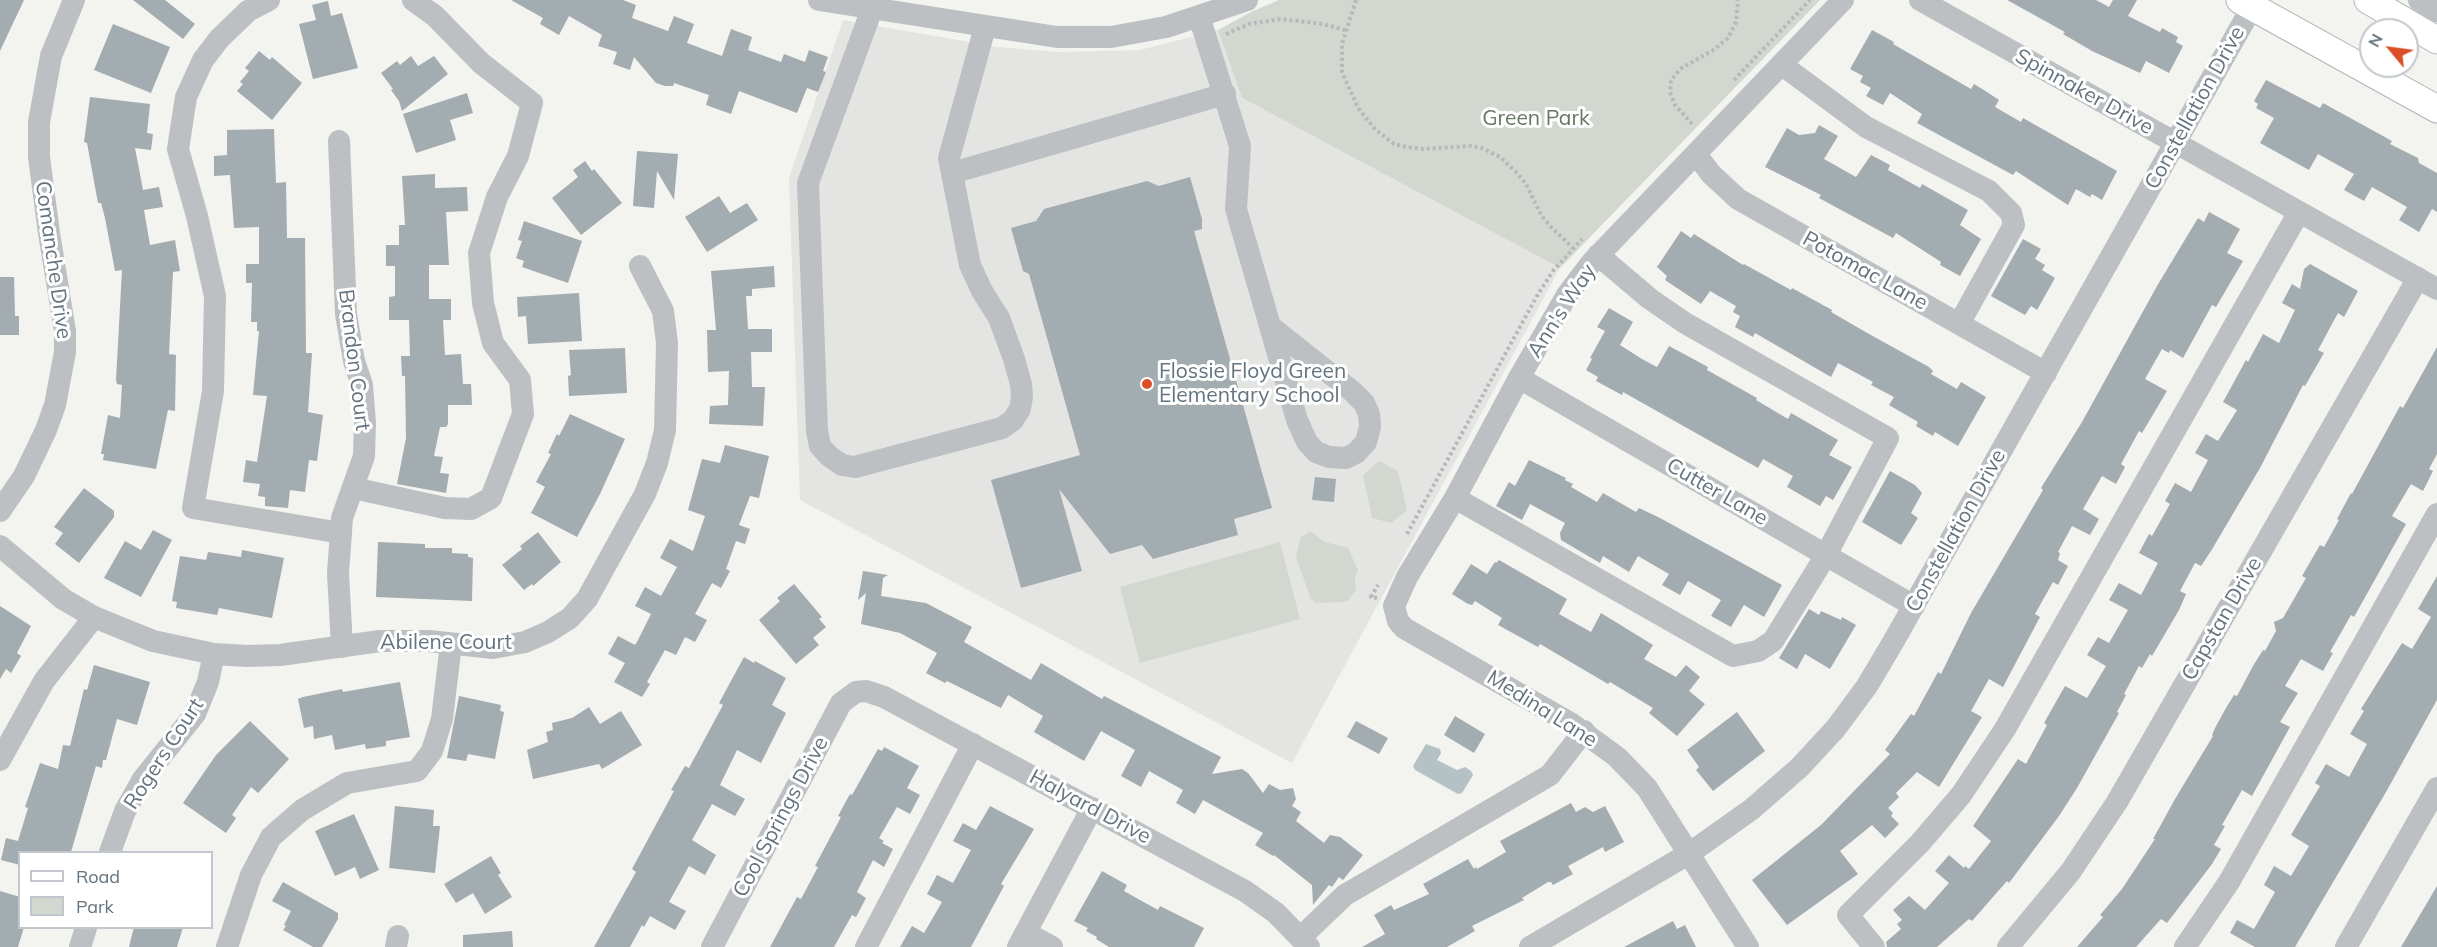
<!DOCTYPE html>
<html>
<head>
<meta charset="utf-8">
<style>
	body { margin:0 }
	#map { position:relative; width:2437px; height:947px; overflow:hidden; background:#f3f3ef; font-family:Mulish,sans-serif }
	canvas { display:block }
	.legend { position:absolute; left:18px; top:851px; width:195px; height:78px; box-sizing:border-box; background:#fff; border:2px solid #c1c7cc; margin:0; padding:8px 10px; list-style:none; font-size:18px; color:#63737f }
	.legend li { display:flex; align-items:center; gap:12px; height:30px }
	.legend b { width:30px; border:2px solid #c1c7cc }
	.north { position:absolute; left:2359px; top:18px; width:60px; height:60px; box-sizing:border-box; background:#fff; border:2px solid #c1c7cc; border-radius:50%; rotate:299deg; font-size:16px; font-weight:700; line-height:24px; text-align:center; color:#63737f }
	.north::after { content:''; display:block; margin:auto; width:21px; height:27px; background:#dc4e27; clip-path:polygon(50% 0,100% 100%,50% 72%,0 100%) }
</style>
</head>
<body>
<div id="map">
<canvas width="2437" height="947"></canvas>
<ul class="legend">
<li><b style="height:8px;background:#fff"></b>Road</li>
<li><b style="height:16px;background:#d2d8cf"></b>Park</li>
</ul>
<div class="north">N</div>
</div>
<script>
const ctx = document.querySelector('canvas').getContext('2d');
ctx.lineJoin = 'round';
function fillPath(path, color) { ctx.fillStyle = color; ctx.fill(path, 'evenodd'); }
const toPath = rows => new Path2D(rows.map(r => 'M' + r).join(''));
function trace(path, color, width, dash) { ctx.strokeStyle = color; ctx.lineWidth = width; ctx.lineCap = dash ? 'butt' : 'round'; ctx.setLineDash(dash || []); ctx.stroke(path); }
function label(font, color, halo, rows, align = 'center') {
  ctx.font = font + ' Mulish,sans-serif'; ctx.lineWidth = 6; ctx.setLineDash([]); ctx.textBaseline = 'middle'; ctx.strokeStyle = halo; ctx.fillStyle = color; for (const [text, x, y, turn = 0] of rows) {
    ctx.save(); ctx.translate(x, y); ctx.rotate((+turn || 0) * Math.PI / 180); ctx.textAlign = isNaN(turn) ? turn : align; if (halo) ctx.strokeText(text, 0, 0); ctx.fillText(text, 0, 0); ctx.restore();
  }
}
fillPath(toPath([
	[843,20,998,47,1057,52,1140,50,1218,30,1242,98,1560,268,1292,763,800,500,789,178]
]), '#e4e5e3');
fillPath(toPath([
	[1279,0,1820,0,1560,268,1242,98,1218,30,1251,12],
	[1379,461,1398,471,1407,510,1391,523,1372,518,1363,475],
	[1310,531,1325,542,1348,548,1358,570,1355,578,1356,589,1349,600,1344,602,1316,603,1311,599,1296,557,1300,538],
	[1280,542,1300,619,1140,663,1120,587]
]), '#d2d8cf');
fillPath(toPath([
	[1426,744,1440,749,1441,753,1437,760,1457,770,1465,767,1471,771,1473,775,1462,793,1458,794,1415,770,1413,766]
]), '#b4c1c5');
fillPath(toPath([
	[0,0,24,0,0,51],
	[133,0,165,0,195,24,183,39],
	[511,0,623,0,636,5,632,18,668,31,674,16,694,24,687,43,722,56,731,29,752,37,748,50,781,62,784,54,805,62,809,50,828,57,823,71,826,72,818,92,807,88,797,113,739,91,731,114,706,105,709,95,674,83,673,86,665,86,656,83,634,57,630,70,613,64,617,52,598,46,602,35,569,16,559,35,540,24,543,18],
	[2007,0,2096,0,2109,7,2113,0,2137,0,2128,16,2160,32,2162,28,2178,37,2176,42,2183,46,2169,73,2146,61,2140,73,2092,51,2063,34,2065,32],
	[328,1,331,16,342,13,358,68,313,79,299,24,316,20,312,5],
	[113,24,170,47,151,93,94,70],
	[1872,30,1894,42,1893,44,1971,89,1974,84,1987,92,1999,100,1995,107,2021,122,2023,118,2117,171,2102,200,2092,194,2090,197,2076,189,2068,205,2016,171,2013,175,1917,123,1922,114,1890,93,1883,105,1866,96,1871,88,1860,82,1863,76,1850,69],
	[259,51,270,60,272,57,302,83,272,120,237,91,243,84,240,82,249,71,245,68],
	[411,56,418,66,434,56,448,74,402,111,399,101,391,90,393,89,381,73,397,61,400,65],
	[2266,80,2320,108,2323,103,2392,141,2390,144,2418,158,2419,163,2437,173,2437,212,2432,209,2419,232,2399,220,2407,207,2372,187,2364,201,2344,190,2354,174,2318,154,2309,170,2260,143,2274,118,2256,108,2258,104,2254,101],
	[467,93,473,113,450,120,456,140,416,153,403,114],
	[90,97,150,104,147,133,153,134,151,150,135,148,143,190,159,187,163,207,144,210,150,245,175,240,180,271,173,272,169,354,176,355,175,411,168,410,156,469,103,460,104,454,101,454,108,415,120,418,122,385,117,384,116,380,122,270,115,271,105,218,101,203,98,203,87,143,84,142],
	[1819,125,1838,136,1824,159,1856,177,1871,155,1890,165,1888,170,1920,188,1922,184,1968,210,1960,225,1981,239,1960,276,1940,265,1941,262,1896,233,1893,238,1819,198,1821,195,1765,167,1787,128,1799,135,1815,133],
	[274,129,276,183,286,182,287,238,305,238,306,353,312,353,308,412,323,415,317,461,309,460,305,492,290,490,288,508,265,506,265,497,258,496,260,484,243,482,246,460,257,462,267,396,253,395,259,331,257,331,257,322,251,322,252,283,246,283,246,264,259,264,259,227,234,228,230,175,214,176,214,156,227,155,227,130],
	[637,151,678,154,674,200,657,171,654,208,633,206],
	[585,161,592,171,594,169,622,203,581,235,552,198,578,177,573,170],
	[435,174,435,188,467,187,468,211,446,212,449,265,429,265,429,299,451,299,451,320,443,320,445,355,461,354,463,384,471,384,472,405,448,405,448,424,446,427,440,427,434,456,443,457,440,473,449,474,446,493,397,484,406,438,405,376,402,376,401,356,410,356,409,320,389,320,389,297,395,296,395,266,386,266,386,245,399,245,399,225,405,225,402,176],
	[1190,177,1202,219,1202,229,1194,231,1272,508,1234,519,1238,535,1153,559,1142,545,1110,554,1059,489,1082,571,1021,588,991,480,1080,455,1029,274,1023,271,1011,228,1036,221,1044,209,1147,181,1159,186],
	[719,196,730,213,747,203,758,220,707,252,685,217],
	[2209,212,2240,229,2227,253,2243,261,2216,307,2212,305,2183,358,2170,350,2169,353,2162,349,2145,379,2167,391,2142,433,2139,431,2121,464,2125,467,2116,484,2102,476,2083,509,2099,519,2090,535,2072,526,2058,552,2060,553,2058,560,2068,566,2058,585,2053,582,2035,614,2040,617,2003,687,1989,679,1971,711,1982,717,1939,787,1917,772,1896,793,1899,797,1888,808,1893,813,1891,816,1899,824,1885,838,1872,825,1840,851,1858,874,1787,925,1752,880,1821,825,1890,754,1885,750,1911,714,1914,716,1938,672,1941,674,1971,613,2043,490,2041,488,2082,422,2157,286,2198,218,2204,222],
	[524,221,582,241,568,283,522,267,524,261,516,258,522,241,518,240],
	[1681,231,1691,238,1694,234,1743,265,1744,264,1791,290,1792,288,1832,310,1831,312,1869,334,1929,367,1933,371,1931,374,1957,389,1961,382,1986,397,1958,446,1935,432,1933,436,1916,426,1918,422,1889,405,1894,397,1871,385,1873,382,1838,363,1831,377,1755,333,1753,337,1735,327,1740,316,1733,312,1736,306,1710,291,1701,304,1665,280,1667,276,1657,267],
	[2023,239,2041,249,2035,259,2045,265,2042,270,2055,278,2037,310,2031,306,2025,315,1991,296],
	[2310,264,2358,291,2344,317,2338,313,2318,350,2324,353,2305,386,2303,385,2260,468,2211,551,2201,566,2195,563,2180,591,2186,594,2179,610,2152,656,2150,654,2142,668,2139,666,2124,694,2126,695,2117,712,2119,713,2077,788,2059,816,2009,883,2007,881,1972,921,1969,919,1937,947,1887,947,1886,942,1901,929,1897,924,1902,920,1893,910,1909,896,1925,910,1949,883,1935,871,1949,855,1964,868,1965,866,1969,869,1991,841,1973,826,2018,759,2026,764,2047,725,2044,723,2065,686,2087,698,2106,666,2087,655,2098,637,2109,643,2128,610,2109,600,2119,583,2141,595,2158,563,2139,553,2149,534,2152,536,2170,504,2165,501,2175,483,2191,492,2208,460,2195,453,2206,434,2218,441,2237,410,2223,402,2246,360,2248,362,2263,334,2279,343,2295,310,2282,303,2292,284,2300,289,2304,269],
	[774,266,775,287,752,289,752,296,746,296,748,329,772,329,772,352,751,352,752,387,765,387,763,426,709,424,710,406,728,405,729,371,708,372,707,330,716,330,711,271],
	[0,277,14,277,15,316,19,316,19,335,0,335],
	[579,293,582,341,528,344,526,316,518,317,517,297],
	[1609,308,1633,322,1620,345,1642,359,1657,367,1669,346,1708,367,1707,370,1757,398,1756,400,1788,419,1791,413,1838,440,1829,455,1852,467,1833,500,1826,496,1820,506,1787,487,1793,476,1763,459,1758,468,1623,392,1622,395,1596,381,1598,377,1586,370,1592,359,1590,358,1605,331,1597,327],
	[2437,347,2437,454,2429,469,2433,471,2423,491,2411,484,2392,516,2406,524,2354,617,2351,615,2330,652,2333,653,2323,671,2301,659,2285,686,2298,693,2280,722,2290,727,2252,796,2242,790,2222,825,2225,826,2214,845,2221,849,2212,864,2167,923,2161,919,2136,947,2077,947,2103,917,2100,915,2122,889,2155,839,2153,839,2175,799,2213,736,2212,735,2216,726,2226,708,2234,695,2237,696,2253,666,2263,650,2265,651,2276,631,2274,622,2283,618,2306,578,2302,576,2320,545,2324,547,2339,520,2337,519,2351,493,2352,494,2400,406,2403,408],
	[625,348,627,393,569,396,568,376,571,375,569,350],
	[570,414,625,439,600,494,577,537,531,513,545,487,536,482,551,454,548,453,557,434,559,436],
	[725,445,769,456,759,498,750,496,739,525,750,529,745,544,736,541,726,569,730,571,721,588,712,583,695,614,707,620,695,642,685,637,676,655,665,650,647,682,650,684,642,697,614,682,625,663,608,654,618,636,635,645,637,642,651,614,635,606,645,587,661,596,677,567,660,558,670,539,693,551,705,516,688,510,702,459,720,463],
	[1529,460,1566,478,1565,480,1573,484,1571,487,1597,502,1603,493,1636,512,1639,508,1660,518,1782,585,1764,617,1744,605,1731,627,1711,616,1721,600,1688,581,1680,595,1662,585,1669,574,1638,556,1629,572,1603,556,1600,563,1561,540,1560,533,1565,523,1530,504,1522,520,1496,506,1509,482,1515,486],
	[1890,471,1915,485,1922,493,1911,513,1918,518,1901,545,1862,522],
	[1315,477,1336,479,1334,502,1312,500],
	[84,488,114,511,114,517,79,563,55,544,63,533,54,527],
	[153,530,172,540,141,597,104,578,125,541,141,550],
	[538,532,561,562,533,586,532,584,524,590,502,565,522,549,520,546],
	[378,542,425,544,425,548,452,548,452,553,468,554,468,557,473,558,472,601,376,597],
	[242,550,284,558,272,618,219,608,217,615,176,608,177,602,172,601,180,556,206,560,208,552,241,557],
	[1499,560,1567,599,1559,614,1591,632,1601,613,1653,645,1644,659,1676,677,1686,665,1700,677,1689,691,1705,704,1677,736,1649,713,1653,708,1610,682,1608,684,1540,644,1538,647,1498,625,1502,618,1475,601,1472,605,1468,604,1452,594,1471,564,1487,574,1495,562,1496,563],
	[863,571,888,575,883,578,881,596,926,603,972,627,964,642,1031,680,1041,663,1102,699,1104,696,1221,757,1212,774,1242,769,1248,773,1263,793,1269,784,1280,790,1293,788,1296,799,1292,806,1301,812,1296,821,1324,843,1330,835,1340,837,1363,855,1343,880,1339,877,1332,887,1329,885,1313,905,1312,885,1274,855,1273,856,1255,845,1263,833,1203,800,1195,814,1176,803,1183,790,1149,771,1141,787,1121,776,1135,750,1101,731,1084,761,1034,732,1043,716,1008,695,1001,708,947,681,945,683,926,673,937,653,900,633,861,624,866,593,858,600],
	[2437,576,2437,700,2386,792,2295,947,2255,947,2230,933,2237,920,2254,929,2275,892,2264,885,2274,866,2291,876,2309,846,2291,835,2320,786,2315,783,2326,764,2349,777,2367,744,2350,734,2364,711,2361,709,2402,643,2412,649,2431,617,2418,609],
	[794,584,822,617,819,619,826,627,813,638,819,645,796,664,759,620,780,601,777,598],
	[0,606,31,626,17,653,21,656,11,673,6,669,0,679],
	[1809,609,1819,615,1821,611,1841,620,1842,617,1856,625,1830,669,1805,654,1797,669,1779,658],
	[744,657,754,663,755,661,786,678,772,705,786,713,761,763,737,750,720,785,745,799,735,816,712,804,692,840,716,855,705,875,689,866,669,902,686,911,675,930,650,916,644,927,642,925,630,947,594,947,636,872,632,869,674,791,671,790,685,766,689,768,723,705,719,703],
	[94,665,150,682,137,725,117,719,106,760,103,760,102,768,96,766,71,852,20,852,20,865,1,860,6,838,18,841,28,808,25,807,40,763,58,769,63,745,70,746,84,689,87,690],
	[400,682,410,737,386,741,386,746,366,749,365,744,335,750,332,735,314,739,313,726,304,728,298,699,303,697,342,689,343,692],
	[459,696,501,705,500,711,504,712,495,759,468,754,466,761,447,758],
	[589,707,600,724,621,711,642,745,602,769,599,764,533,779,527,750,548,742,546,732,553,730,552,723,572,718],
	[1737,712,1765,751,1713,791,1696,770,1699,767,1687,750],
	[1455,716,1485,734,1474,753,1444,735],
	[250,721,289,759,258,793,251,787,232,815,236,818,226,833,183,803,216,755],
	[1356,721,1388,738,1379,754,1347,737],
	[884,747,919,766,907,788,920,795,910,814,897,807,879,838,884,841,882,843,893,849,884,867,873,860,857,892,866,898,856,917,852,915,834,947,770,947,797,897,801,899,818,867,815,866,841,817,838,816,850,794,852,795,878,749,882,751],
	[1571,803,1576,812,1585,807,1593,812,1605,806,1624,842,1605,852,1603,847,1568,866,1573,874,1553,885,1551,882,1548,882,1522,898,1524,900,1472,926,1475,931,1447,947,1362,947,1385,934,1374,915,1391,905,1394,910,1429,894,1423,884,1468,859,1474,869,1476,867,1477,869,1506,852,1500,841],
	[395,806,434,810,433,826,440,826,435,873,389,868],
	[990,806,1034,829,1001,884,1004,886,971,947,900,947,912,926,924,933,942,902,927,894,937,875,953,883,971,850,953,841,963,823,976,830],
	[354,814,379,870,360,879,355,867,335,876,315,831],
	[491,856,501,873,498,875,512,897,485,914,473,893,456,903,444,884],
	[1102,871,1127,885,1124,891,1158,910,1160,906,1204,928,1194,947,1109,947,1096,939,1097,937,1086,931,1088,928,1074,921],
	[283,882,338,913,338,919,322,947,313,947,283,930,286,926,284,925,291,911,272,901],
	[2437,886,2437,947,2401,947],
	[0,891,20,897,20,927,24,927,18,947,0,947],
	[1673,921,1677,929,1685,925,1696,947,1624,947],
	[134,927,183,927,177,947,129,947],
	[512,931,513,947,463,947,463,935]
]), '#a3acb0');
const major = toPath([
	[2240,0,2437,109],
	[2368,0,2437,40]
]);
trace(major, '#afb4b7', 29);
trace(toPath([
	[1356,0,1342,44,1342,72,1358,108,1375,129,1394,144,1406,147,1423,149,1471,146,1482,148,1500,157,1517,173,1526,184,1541,215,1551,227,1573,248],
	[1226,34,1249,24,1281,19,1323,24,1345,30],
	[1734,80,1810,0],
	[1692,124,1675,105,1670,92,1671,80,1680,69,1715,49,1728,38,1736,22,1738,0],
	[1407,534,1538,294,1553,271,1582,239],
	[1377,598,1371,597,1378,585]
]), '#b6b9bb', 4, [3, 3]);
trace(toPath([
	[269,0,248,11,219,39,203,60,186,97,178,149,197,216,215,296,213,391,193,508,341,533],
	[819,0,1057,37,1111,37,1166,27,1247,0],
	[1920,0,2437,289],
	[2419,0,2437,11],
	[872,9,808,183,817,431,820,446,829,456,842,465,855,467,1002,428,1013,420,1020,409,1022,397,1021,384,1014,359,999,318,982,291,970,265,949,158,985,27],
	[1199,16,1240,146,1236,209,1270,326,1297,420,1307,442,1316,452,1329,457,1346,458,1356,453,1366,442,1370,427,1369,414,1364,403,1352,391,1270,326],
	[1782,65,1866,127,1989,191,2011,213,2014,225,1959,324],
	[339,141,346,314,354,361,362,385,365,423,364,456,342,518,338,573,342,647],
	[1696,154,1711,174,1738,199,2046,373],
	[952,173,1225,94],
	[1519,378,1914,606],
	[353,488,445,508,471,509,491,498,523,414,520,380,493,343,483,303,479,253,497,197,518,156,532,103,481,63,435,16,413,0],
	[1455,498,1733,656,1758,651,1773,641,1826,555,1888,438,1685,323,1650,299,1598,255],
	[0,511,24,476,46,430,55,405,65,352,65,331,49,233,39,157,39,122,51,56,74,0],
	[0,546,63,599,94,617,153,641,214,654,247,656,280,655,380,641,429,641,493,648,525,642,548,632,570,618,587,599,645,494,657,463,665,430,667,343,663,311,640,266],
	[0,760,44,681,94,617],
	[110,852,125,811,143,779,195,714,208,682,214,654],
	[1026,933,1052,947],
	[1301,937,1345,895,1550,775,1584,731],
	[80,947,86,928],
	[227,947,251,875,271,837,302,810,347,783,417,771,432,751,442,719,451,644],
	[396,947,398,936],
	[712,947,841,703,856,692,866,691,884,697,1245,891,1276,913,1309,947],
	[866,947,973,744],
	[1018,947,1092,808],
	[1530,947,1690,853,1752,809,1800,767,1836,728,1867,686,1892,644,2256,0],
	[1748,947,1647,788,1617,757,1572,724,1404,628,1398,621,1394,606,1407,577,1455,498,1519,378,1567,295,1592,262,1843,0],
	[1874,947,1848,915,1920,843,1961,795,2005,729,2299,212],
	[2008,947,2071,871,2117,802,2418,278],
	[2185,947,2229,882,2437,514],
	[2346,947,2437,788]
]), '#bcc0c3', 22);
trace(major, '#fff', 27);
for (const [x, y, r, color] of [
	[1147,384,6,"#dc4e27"]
]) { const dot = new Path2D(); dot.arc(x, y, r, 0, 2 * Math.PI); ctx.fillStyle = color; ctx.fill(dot); trace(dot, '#fff', 2); }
label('21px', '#63737f', '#fff', [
	["Spinnaker Drive",2084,92,29],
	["Constellation Drive",2195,108,-61],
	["Comanche Drive",53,260,82],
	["Potomac Lane",1865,271,29],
	["Ann's Way",1562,311,-57],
	["Brandon Court",354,360,83],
	["Cutter Lane",1717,492,30],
	["Constellation Drive",1956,531,-61],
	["Capstan Drive",2222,619,-60],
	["Abilene Court",446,643],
	["Medina Lane",1542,709,32],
	["Rogers Court",164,754,-57],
	["Halyard Drive",1090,807,28],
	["Cool Springs Drive",781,817,-62]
]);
label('21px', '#667762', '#fff', [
	["Green Park",1536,119]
]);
label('21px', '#63737f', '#fff', [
	["Flossie Floyd Green",1159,372],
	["Elementary School",1159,396]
], 'left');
</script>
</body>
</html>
